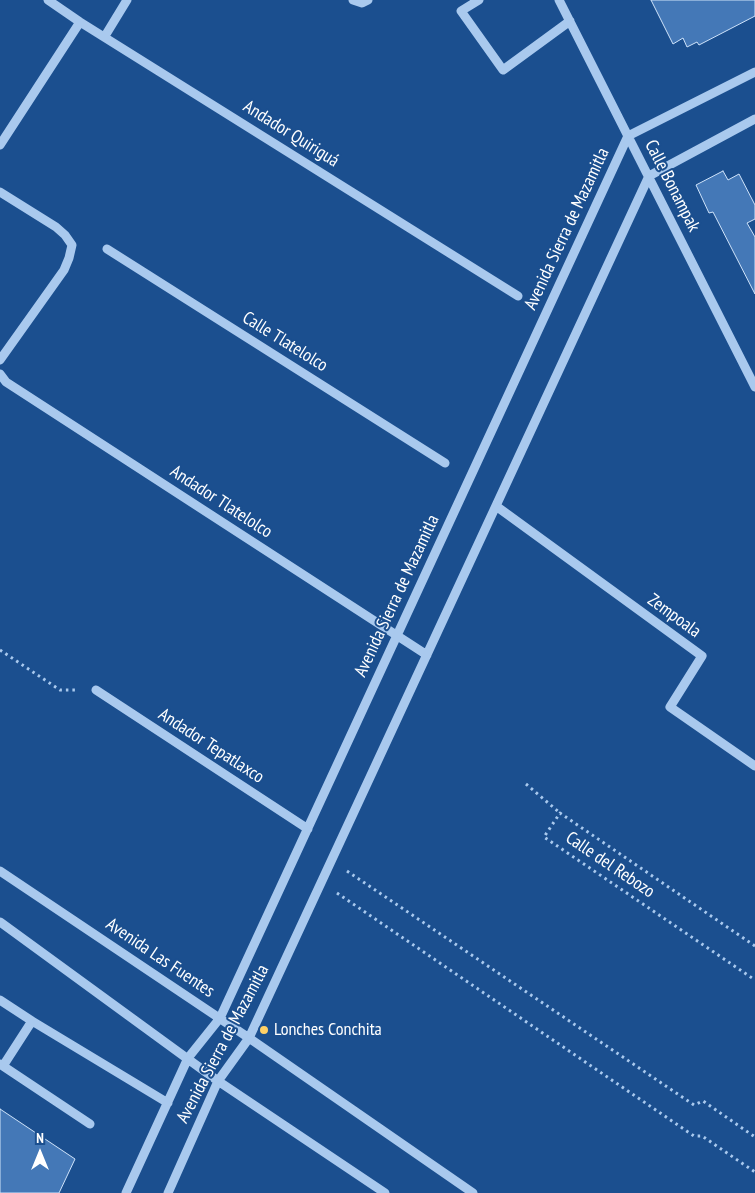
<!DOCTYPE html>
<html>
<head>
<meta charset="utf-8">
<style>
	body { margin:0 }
	#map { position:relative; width:755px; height:1193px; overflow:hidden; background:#1b4f8f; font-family:"PT Sans Narrow",sans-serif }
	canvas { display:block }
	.north { position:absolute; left:15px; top:1128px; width:50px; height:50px; -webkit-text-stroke:4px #1b4f8f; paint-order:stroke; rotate:0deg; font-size:14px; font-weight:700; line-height:20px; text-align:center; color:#fff }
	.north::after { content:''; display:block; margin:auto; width:18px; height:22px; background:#fff; clip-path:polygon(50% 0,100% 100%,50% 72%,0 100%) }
</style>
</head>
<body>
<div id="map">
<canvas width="755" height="1193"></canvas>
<div class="north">N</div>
</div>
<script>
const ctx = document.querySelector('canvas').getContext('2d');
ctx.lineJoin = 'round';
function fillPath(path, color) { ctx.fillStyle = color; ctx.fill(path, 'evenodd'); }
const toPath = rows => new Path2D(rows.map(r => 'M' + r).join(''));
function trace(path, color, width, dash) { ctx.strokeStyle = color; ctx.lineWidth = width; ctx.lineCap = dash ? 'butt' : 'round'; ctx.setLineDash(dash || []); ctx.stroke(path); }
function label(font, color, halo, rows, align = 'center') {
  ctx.font = font + ' "PT Sans Narrow",sans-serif'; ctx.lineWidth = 4; ctx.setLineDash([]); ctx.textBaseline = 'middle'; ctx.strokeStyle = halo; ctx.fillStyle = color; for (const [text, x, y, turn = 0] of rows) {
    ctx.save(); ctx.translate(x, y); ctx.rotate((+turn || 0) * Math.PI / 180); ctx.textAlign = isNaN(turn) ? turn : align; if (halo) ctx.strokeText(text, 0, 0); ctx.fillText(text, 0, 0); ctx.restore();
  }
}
const building = toPath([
	[651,0,755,0,755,16,699,45,697,42,687,47,683,38,673,44,651,0],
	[723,171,728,180,739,174,755,205,755,219,747,223,755,237,755,294,713,212,709,213,696,185,723,171],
	[0,1109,75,1159,59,1193,0,1193,0,1109]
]);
fillPath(building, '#4478b7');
trace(building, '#cfe3fa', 1);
trace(toPath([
	[0,650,60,690,78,690],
	[526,784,560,813],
	[347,871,694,1105,703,1101,755,1137],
	[337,893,694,1136,702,1136,755,1172],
	[755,946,560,813,544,837,755,980]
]), '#a9c9ee', 3, [2.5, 4]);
trace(toPath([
	[48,0,80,22,518,296],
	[353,0,362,3,368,0],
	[479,0,461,11,503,70,570,21],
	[559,0,755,387],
	[105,36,127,0],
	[0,145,80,22],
	[0,192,56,227,65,235,72,245,69,258,64,270,0,360],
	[107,249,445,463],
	[0,374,6,382,427,655],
	[496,506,702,656,670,707,755,766],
	[96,690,308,829],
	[0,871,249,1038,473,1193],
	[0,922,218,1081,385,1193],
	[0,1000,32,1021,3,1066],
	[32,1021,168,1103],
	[0,1064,90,1124],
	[126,1193,188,1058,220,1018,628,136,755,72],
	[168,1193,218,1081,249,1038,649,176,755,119]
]), '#a9c9ee', 9);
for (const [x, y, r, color] of [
	[264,1030,5,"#ffd166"]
]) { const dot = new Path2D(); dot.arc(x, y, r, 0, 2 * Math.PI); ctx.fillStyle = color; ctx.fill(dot); trace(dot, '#1b4f8f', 2); }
label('18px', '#fff', '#1b4f8f', [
	["Andador Quiriguá",291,134,32],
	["Calle Bonampak",672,186,63],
	["Avenida Sierra de Mazamitla",567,229,-65],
	["Calle Tlatelolco",285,342,32],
	["Andador Tlatelolco",221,502,33],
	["Avenida Sierra de Mazamitla",397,596,-65],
	["Zempoala",674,616,36],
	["Andador Tepatlaxco",211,746,33],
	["Calle del Rebozo",610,865,34],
	["Avenida Las Fuentes",160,958,34],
	["Avenida Sierra de Mazamitla",223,1044,-62]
]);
label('18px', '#fff', '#1b4f8f', [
	["Lonches Conchita",274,1030]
], 'left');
</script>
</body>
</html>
